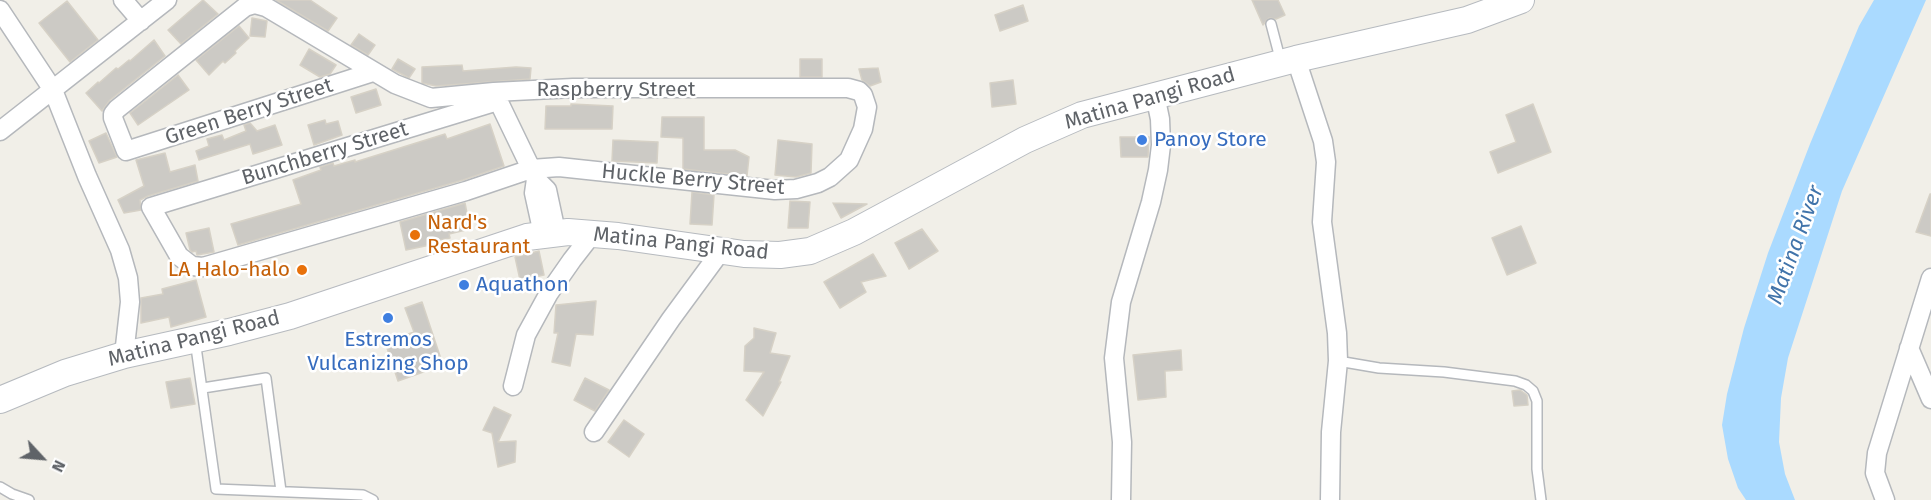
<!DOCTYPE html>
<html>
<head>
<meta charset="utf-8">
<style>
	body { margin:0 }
	#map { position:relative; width:1931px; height:500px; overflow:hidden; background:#f1efe8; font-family:"Fira Sans",sans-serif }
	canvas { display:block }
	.north { position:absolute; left:12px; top:428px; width:60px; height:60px; -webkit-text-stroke:4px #fff; paint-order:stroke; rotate:116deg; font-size:16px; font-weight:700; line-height:24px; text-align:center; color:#5f6368 }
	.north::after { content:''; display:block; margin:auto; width:21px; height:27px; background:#5f6368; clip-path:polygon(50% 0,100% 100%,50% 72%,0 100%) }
</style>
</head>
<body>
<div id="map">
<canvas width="1931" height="500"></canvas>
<div class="north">N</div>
</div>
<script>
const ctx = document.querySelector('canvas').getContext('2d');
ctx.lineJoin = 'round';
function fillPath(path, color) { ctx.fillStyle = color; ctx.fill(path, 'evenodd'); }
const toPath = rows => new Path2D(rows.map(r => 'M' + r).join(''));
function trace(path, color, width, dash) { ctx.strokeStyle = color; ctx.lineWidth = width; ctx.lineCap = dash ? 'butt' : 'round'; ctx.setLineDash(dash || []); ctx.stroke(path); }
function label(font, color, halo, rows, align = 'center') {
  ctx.font = font + ' "Fira Sans",sans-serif'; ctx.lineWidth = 5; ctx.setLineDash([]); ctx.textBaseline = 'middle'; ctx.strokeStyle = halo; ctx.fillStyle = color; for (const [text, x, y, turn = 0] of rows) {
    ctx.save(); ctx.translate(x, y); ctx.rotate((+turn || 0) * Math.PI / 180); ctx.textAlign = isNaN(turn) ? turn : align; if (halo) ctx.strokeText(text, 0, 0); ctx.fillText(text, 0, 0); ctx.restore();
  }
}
fillPath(toPath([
	[1874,0,1926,0,1842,191,1788,358,1781,398,1779,442,1785,474,1795,500,1746,500,1738,488,1728,459,1722,425,1727,394,1744,328,1768,253,1810,144,1859,26]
]), '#aadaff');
const building = toPath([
	[203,0,218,14,181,44,168,30,203,0],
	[276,0,310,0,337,18,328,31,276,0],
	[1252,0,1278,0,1285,15,1276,19,1269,18,1263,25,1252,0],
	[67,1,98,40,70,62,39,23,67,1],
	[1023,5,1028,21,1000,31,995,15,1023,5],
	[252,18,267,21,265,37,250,36,252,18],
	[239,26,249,38,235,51,236,53,225,63,223,61,209,75,196,60,239,26],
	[359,34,375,45,368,55,351,45,359,34],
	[154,40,165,56,110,100,102,111,86,93,98,82,99,83,116,68,118,69,129,60,130,61,154,40],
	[309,49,336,65,330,74,320,77,300,65,309,49],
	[398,59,415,69,409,78,392,69,398,59],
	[800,59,822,59,822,77,800,77,800,59],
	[462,65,463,71,516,67,531,68,530,79,436,86,422,83,422,67,462,65],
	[878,68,881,82,870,86,862,80,859,69,878,68],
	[178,75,189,90,138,125,130,113,178,75],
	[1013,80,1016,104,992,107,990,83,1013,80],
	[376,89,381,105,356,113,351,97,376,89],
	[571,104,613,106,612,129,545,129,546,106,571,106,571,104],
	[1533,104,1551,152,1498,173,1490,152,1516,142,1506,115,1533,104],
	[662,117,704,117,704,150,735,150,749,157,747,176,683,169,683,138,661,137,662,117],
	[325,120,326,124,338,121,342,135,314,145,308,125,325,120],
	[250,123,257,131,275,125,282,145,253,154,250,144,199,160,196,151,209,146,207,139,222,135,224,140,246,131,244,125,250,123],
	[490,124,504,166,463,180,238,245,231,224,301,204,293,180,321,170,320,167,333,163,334,166,355,160,355,162,445,134,447,139,490,124],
	[106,133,117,157,99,163,89,141,106,133],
	[1120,137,1149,137,1148,157,1121,157,1120,137],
	[613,140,658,142,657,163,612,161,613,140],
	[778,140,812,144,811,173,796,177,775,175,778,140],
	[165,153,170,172,195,165,198,181,148,196,140,200,141,210,124,213,118,200,144,186,136,160,165,153],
	[692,192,714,195,712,225,690,224,692,192],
	[1930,194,1931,194,1931,236,1916,232,1930,194],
	[790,201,810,202,808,228,788,228,790,201],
	[465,203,470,229,449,234,450,238,429,242,430,245,406,250,400,222,465,203],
	[833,203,867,204,841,218,833,203],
	[1521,226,1536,263,1507,275,1492,238,1521,226],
	[209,228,214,252,197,255,196,251,192,252,190,250,186,233,209,228],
	[922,229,938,251,909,269,895,243,922,229],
	[539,251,544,275,520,280,515,257,539,251],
	[873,254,886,276,861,282,866,292,840,308,824,282,873,254],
	[196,280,206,317,171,327,169,317,141,323,141,298,163,294,162,289,196,280],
	[596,301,593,335,576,334,570,366,552,362,558,333,554,333,556,305,596,301],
	[422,302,443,365,398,381,385,342,414,332,405,308,422,302],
	[754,328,776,333,770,353,790,356,779,382,781,382,763,416,746,400,764,372,744,371,745,346,754,338,754,328],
	[1181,350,1182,370,1165,371,1166,397,1138,400,1133,355,1181,350],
	[190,378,195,404,171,408,166,382,190,378],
	[585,378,609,390,595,411,574,400,585,378],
	[1520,390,1527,395,1528,405,1514,406,1512,391,1520,390],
	[494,407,511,415,498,442,516,441,515,462,498,467,492,433,483,430,494,407],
	[624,420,644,434,629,457,608,442,624,420]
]);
fillPath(building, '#cccac5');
trace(building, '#d6d1c6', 1.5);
const lane = toPath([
	[1271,24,1281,62],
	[195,340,216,489,363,495,373,500],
	[1338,361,1379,368,1444,372,1515,381,1526,385,1533,391,1537,401,1537,469,1541,500],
	[203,388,266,378,281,491],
	[0,487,12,494,29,500]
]);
const street = toPath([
	[123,0,141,21],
	[0,10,53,90,87,176,120,250,128,278,130,302,124,355],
	[1296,59,1323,141,1326,162,1322,222,1337,333,1338,361,1331,432,1330,500],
	[373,72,126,151,113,118,113,114,117,109,245,7,255,4,266,7,395,84,431,98,494,92,573,88,848,88,859,91,863,95,867,107,863,129,849,160,830,177,818,183,796,189,775,190,559,167,531,169,466,191,203,267,192,266,179,256,151,207,498,101],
	[494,92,536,179,547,190,556,232],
	[0,131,167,0],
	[536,179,534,193,543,234],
	[1909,348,1931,399],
	[513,386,526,335,549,293,572,260,593,233],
	[594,432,671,319,721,251],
	[1121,500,1122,442,1114,358,1121,302,1151,202,1158,170,1161,145,1160,119,1155,95],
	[1885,500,1875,473,1877,453,1931,278]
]);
const secondary = toPath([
	[0,400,65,373,124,355,229,332,290,316,527,237,568,232,618,236,744,254,780,255,810,251,854,232,1025,140,1082,115,1296,59,1467,20,1521,0]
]);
trace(lane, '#b5b8bc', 12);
trace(street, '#b5b8bc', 21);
trace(secondary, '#b6babf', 28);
trace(lane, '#fff', 9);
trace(street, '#fff', 18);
trace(secondary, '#fff', 26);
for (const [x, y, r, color] of [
	[1142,140,6,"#3f7fe0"],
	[415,235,6,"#e8710a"],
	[302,270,6,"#e8710a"],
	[464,285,6,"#3f7fe0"],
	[388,318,6,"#3f7fe0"]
]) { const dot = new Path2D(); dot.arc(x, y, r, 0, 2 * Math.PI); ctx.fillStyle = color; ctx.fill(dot); trace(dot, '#fff', 2); }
label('21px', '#5f6368', '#fff', [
	["Raspberry Street",616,90],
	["Matina Pangi Road",1150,99,-16],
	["Green Berry Street",249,112,-18],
	["Bunchberry Street",325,154,-17],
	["Huckle Berry Street",693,180,5],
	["Matina Pangi Road",681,244,6],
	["Matina Pangi Road",194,339,-14]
]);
label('21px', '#366cbe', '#fff', [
	["Panoy Store",1154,140],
	["Aquathon",476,285],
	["Estremos",388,340,"center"],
	["Vulcanizing Shop",388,364,"center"]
], 'left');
label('21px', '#c56008', '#fff', [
	["Nard's",427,223],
	["Restaurant",427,247],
	["LA Halo-halo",290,270,"right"]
], 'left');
label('italic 22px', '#4174aa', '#fff', [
	["Matina River",1796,245,-70]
]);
</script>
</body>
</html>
